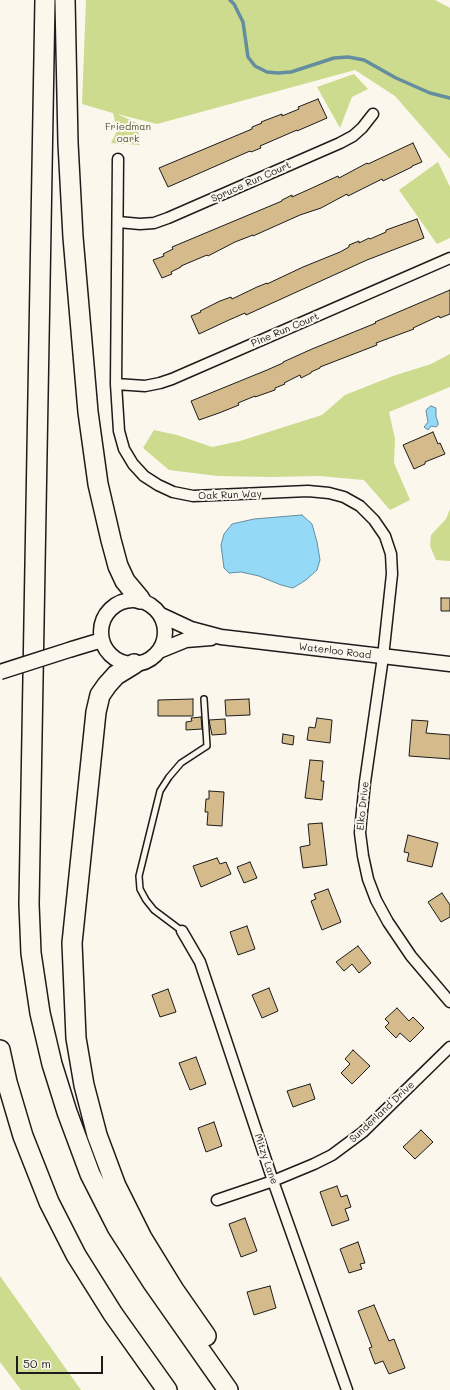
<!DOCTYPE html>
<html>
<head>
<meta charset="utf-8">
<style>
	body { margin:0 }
	#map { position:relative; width:450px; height:1390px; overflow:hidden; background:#fbf7ec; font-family:Mali,sans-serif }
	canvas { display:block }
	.scale { position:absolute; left:16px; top:1356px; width:87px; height:18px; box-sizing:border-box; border:2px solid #1c1c1c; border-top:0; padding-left:5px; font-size:12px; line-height:14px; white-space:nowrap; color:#1c1c1c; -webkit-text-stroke:3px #fbf7ec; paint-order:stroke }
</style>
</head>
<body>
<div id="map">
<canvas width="450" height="1390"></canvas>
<div class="scale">50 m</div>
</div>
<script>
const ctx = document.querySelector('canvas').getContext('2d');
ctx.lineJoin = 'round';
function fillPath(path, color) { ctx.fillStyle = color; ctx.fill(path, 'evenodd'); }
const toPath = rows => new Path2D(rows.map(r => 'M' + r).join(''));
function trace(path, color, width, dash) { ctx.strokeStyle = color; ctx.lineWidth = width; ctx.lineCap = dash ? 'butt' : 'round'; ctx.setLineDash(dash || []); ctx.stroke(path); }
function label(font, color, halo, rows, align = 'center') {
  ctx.font = font + ' Mali,sans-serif'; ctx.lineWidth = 4; ctx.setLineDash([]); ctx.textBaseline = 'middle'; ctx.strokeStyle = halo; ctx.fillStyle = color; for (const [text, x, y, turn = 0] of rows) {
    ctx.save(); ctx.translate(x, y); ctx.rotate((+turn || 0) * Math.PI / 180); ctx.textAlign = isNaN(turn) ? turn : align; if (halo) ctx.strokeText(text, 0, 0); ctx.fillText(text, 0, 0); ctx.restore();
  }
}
fillPath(toPath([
	[86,0,435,0,450,8,450,159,395,96,355,70,157,124,117,114,137,123,140,145,111,143,117,131,113,113,82,104],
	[354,74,368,89,352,97,340,128,317,87],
	[438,162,450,187,450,238,437,244,399,190],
	[450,354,450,387,389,412,395,439,394,463,410,500,390,510,364,480,319,476,271,477,218,476,169,470,143,448,154,430,177,435,212,447,240,441,322,415,345,395,393,376,431,364],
	[450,509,450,561,436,560,430,546,431,535,446,519],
	[0,1276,81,1390,21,1390,0,1362]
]), '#cddb8e');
const water = toPath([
	[431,406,436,408,436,417,438,422,438,425,436,427,431,426,428,430,424,427,428,422,426,411,427,409,431,406],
	[302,515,312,524,317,542,320,560,317,570,306,580,293,588,281,585,259,576,241,572,229,573,224,568,221,545,224,534,232,524,254,519,302,515]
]);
fillPath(water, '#94d9f6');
trace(water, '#648d9f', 1);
trace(toPath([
	[230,0,234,4,243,22,248,57,255,66,267,72,278,73,291,72,334,58,348,57,364,60,396,78,430,93,450,98]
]), '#648d9f', 3.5);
const building = toPath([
	[318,99,327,118,297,131,297,130,260,146,261,148,251,152,250,151,168,187,159,168,252,129,252,127,262,123,261,122,282,114,282,116,299,109,298,107,318,99],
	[413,143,422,162,412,166,412,167,383,181,382,179,348,196,347,194,321,208,300,215,253,236,253,235,235,242,208,256,207,255,181,266,181,267,171,272,172,274,162,278,153,260,164,256,163,254,173,249,172,247,282,201,282,200,292,195,292,197,312,188,338,176,339,178,367,163,368,164,413,143],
	[417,219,424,238,367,260,246,315,245,313,229,320,199,334,191,316,201,312,200,311,220,301,231,297,232,299,257,287,267,283,267,284,303,267,340,252,349,247,349,245,359,241,359,243,369,238,370,239,386,232,386,230,417,219],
	[450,290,450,314,440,318,439,316,413,328,414,329,376,343,377,345,320,367,320,368,311,372,311,373,301,378,300,375,284,383,285,384,275,388,275,390,255,397,255,396,238,403,239,405,219,413,199,420,191,401,267,370,283,363,283,362,312,349,376,323,375,322,450,290],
	[433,432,438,444,440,443,445,454,425,462,425,464,414,469,403,445,433,432],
	[441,598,450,598,450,611,441,611,441,598],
	[193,699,193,716,158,716,158,700,193,699],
	[249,699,250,715,226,716,225,700,249,699],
	[201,717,202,729,186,730,186,722,192,721,191,718,201,717],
	[317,718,332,720,330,743,307,740,309,727,315,728,317,718],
	[225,719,226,734,212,735,209,720,225,719],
	[412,720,428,721,426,733,450,735,450,759,409,756,412,720],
	[283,734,294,736,293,745,282,743,283,734],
	[310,760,323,761,321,781,324,781,322,800,305,798,310,760],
	[209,791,224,792,222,826,207,825,208,812,205,812,206,799,209,799,209,791],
	[322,823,327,865,303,868,300,847,310,845,308,824,322,823],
	[408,835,438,843,432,867,407,861,409,853,404,852,408,835],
	[217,858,220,864,226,862,231,874,201,887,193,866,217,858],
	[250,862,257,878,244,883,237,867,250,862],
	[328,889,341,922,322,930,311,901,316,899,314,894,328,889],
	[442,893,450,905,450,917,441,922,428,902,442,893],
	[247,926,255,949,238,955,230,932,247,926],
	[358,946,371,963,359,973,352,964,344,971,336,962,358,946],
	[269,988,278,1011,262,1018,252,995,269,988],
	[168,989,176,1012,160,1017,152,995,168,989],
	[397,1008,409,1021,413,1017,424,1028,410,1042,400,1033,396,1038,385,1027,389,1023,385,1019,397,1008],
	[353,1050,370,1066,352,1084,341,1073,350,1064,345,1059,353,1050],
	[196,1057,206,1084,190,1090,179,1063,196,1057],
	[310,1084,315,1099,293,1107,287,1091,310,1084],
	[214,1122,222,1146,206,1152,198,1128,214,1122],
	[421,1130,433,1142,415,1159,403,1147,421,1130],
	[337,1186,341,1197,347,1195,351,1207,345,1209,349,1220,332,1226,320,1192,337,1186],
	[245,1218,257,1251,241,1257,229,1224,245,1218],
	[358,1242,365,1263,360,1264,362,1269,349,1273,340,1249,358,1242],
	[270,1286,276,1308,254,1315,247,1292,270,1286],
	[374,1305,389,1341,394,1339,405,1368,389,1374,383,1361,375,1364,369,1348,372,1347,358,1311,374,1305]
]);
fillPath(building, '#d5bb8b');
trace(building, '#1c1c1c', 1);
const service = toPath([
	[182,931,154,910,146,900,140,889,139,876,160,791,169,777,181,763,207,746,204,699]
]);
const minor = toPath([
	[118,159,116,384,119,431,124,449,133,464,144,476,158,485,173,492,193,496,308,491,329,493,344,497,360,506,374,520,385,536,391,554,392,574,383,657,365,782,361,821,360,833,363,856,368,879,376,900,388,922,411,956,450,1002],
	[118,222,140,224,154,223,168,218,340,143,353,136,362,128,373,114],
	[116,384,145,386,160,383,172,379,450,258],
	[182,931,200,962,273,1181,347,1390],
	[217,1200,273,1181,314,1164,332,1155,363,1132,450,1047]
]);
const secondary = toPath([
	'101 632a32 32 0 1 1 64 0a32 32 0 1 1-64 0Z',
	[161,615,191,629,221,637,450,664],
	[72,649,102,640],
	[159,651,186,640,211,638]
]);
const motorway = toPath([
	[45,0,29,904,31,953,40,1013,52,1064,67,1112,90,1174,117,1227,153,1283,228,1390],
	[65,0,68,143,73,237,88,412,98,484,111,540,118,566,125,581,140,599],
	[134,664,116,675,107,685,100,695,96,712,72,943,76,1038,84,1085,97,1135,116,1186,142,1238,174,1290,206,1336],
	[0,1050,7,1082,23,1136,49,1202,76,1255,113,1314,167,1390]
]);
trace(service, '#1c1c1c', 8);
trace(minor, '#1c1c1c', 13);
trace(secondary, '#1c1c1c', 17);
trace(motorway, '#1c1c1c', 22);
trace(service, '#fbf7ec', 5);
trace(minor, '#fbf7ec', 10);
trace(secondary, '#fbf7ec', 14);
trace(motorway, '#fbf7ec', 19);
const secondaryBridge = toPath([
	[0,672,72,649]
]);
trace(secondaryBridge, '#1c1c1c', 17, []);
trace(secondaryBridge, '#fbf7ec', 14);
label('10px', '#51553e', '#fbf7ec', [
	["Friedman",128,127],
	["oark",128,139]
]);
label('10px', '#1c1c1c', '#fbf7ec', [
	["Spruce Run Court",251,182,-24],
	["Pine Run Court",285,330,-23],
	["Oak Run Way",230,495,-2],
	["Waterloo Road",335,651,7],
	["Elko Drive",363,806,-84],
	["Sunderland Drive",382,1112,-43],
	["Mitzy Lane",266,1159,71]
]);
</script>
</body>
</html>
